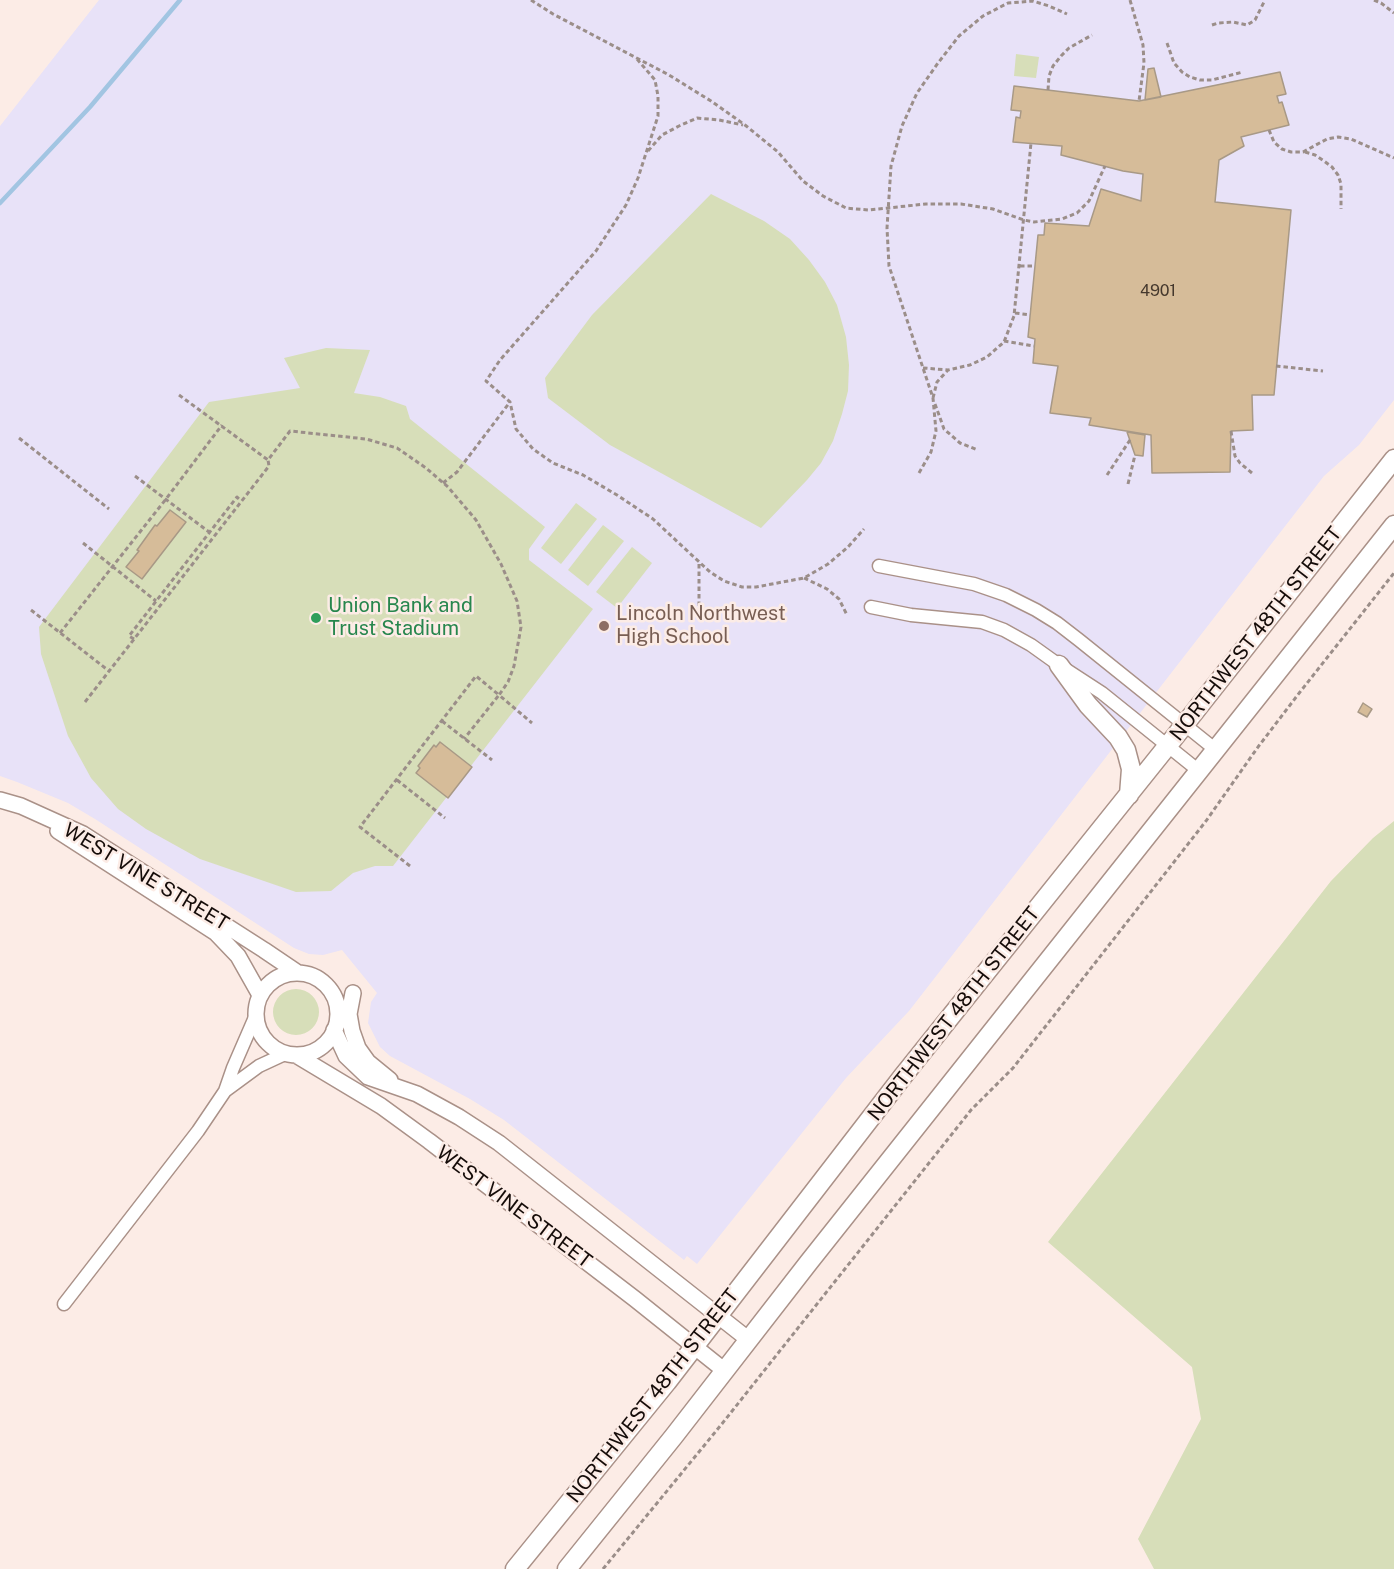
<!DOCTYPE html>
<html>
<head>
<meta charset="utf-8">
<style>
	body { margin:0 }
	canvas { display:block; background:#fcece6 }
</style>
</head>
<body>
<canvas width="1394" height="1569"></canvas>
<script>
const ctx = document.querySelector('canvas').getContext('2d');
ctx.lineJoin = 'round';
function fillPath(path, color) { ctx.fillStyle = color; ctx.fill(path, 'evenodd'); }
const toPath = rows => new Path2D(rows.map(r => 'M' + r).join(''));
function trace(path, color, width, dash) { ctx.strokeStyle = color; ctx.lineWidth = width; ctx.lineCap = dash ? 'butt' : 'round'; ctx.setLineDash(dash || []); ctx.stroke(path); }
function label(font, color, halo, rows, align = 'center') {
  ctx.font = font + ' "Public Sans",sans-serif'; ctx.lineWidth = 5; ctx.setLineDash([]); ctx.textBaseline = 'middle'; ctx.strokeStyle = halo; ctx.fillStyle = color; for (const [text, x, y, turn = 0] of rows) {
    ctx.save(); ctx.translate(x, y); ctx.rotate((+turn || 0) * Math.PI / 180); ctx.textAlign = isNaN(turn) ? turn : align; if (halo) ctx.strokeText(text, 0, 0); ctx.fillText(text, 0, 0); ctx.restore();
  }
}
fillPath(toPath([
	[99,0,1394,0,1394,400,1359,445,1324,476,909,1011,846,1078,697,1264,687,1256,684,1260,504,1120,470,1099,390,1056,380,1047,368,1023,371,1002,377,993,342,950,323,955,309,954,294,948,95,819,68,803,17,782,0,776,0,126]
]), '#e8e2f8');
fillPath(toPath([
	[1016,54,1039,57,1036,78,1014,76],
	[711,194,764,221,790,239,809,260,825,282,837,305,846,337,849,365,848,391,842,414,833,441,821,463,807,480,761,528,610,445,548,398,545,378,592,315],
	[326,348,370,350,354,393,380,397,406,406,410,419,545,527,529,549,529,560,593,609,393,866,375,866,353,873,331,891,296,892,200,859,146,829,118,809,91,778,68,736,41,654,39,627,209,402,300,388,284,358],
	[576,503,597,519,561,564,541,548],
	[603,525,624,541,588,586,568,570],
	[632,547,652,563,617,608,596,592],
	[1394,821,1394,1569,1154,1569,1138,1539,1201,1419,1192,1367,1048,1242,1331,881,1373,838],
	'273 1012a23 23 0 1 1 46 0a23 23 0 1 1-46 0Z'
]), '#d7deb9');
trace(toPath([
	[0,203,90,107,180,0]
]), '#a2c5e2', 4.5);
const building = toPath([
	[1154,68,1161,97,1145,100,1148,69,1154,68],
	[1280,72,1286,94,1277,96,1279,103,1282,102,1289,125,1241,137,1244,146,1219,160,1215,202,1291,210,1274,395,1252,395,1253,430,1231,431,1230,472,1152,473,1151,435,1089,425,1091,418,1050,413,1058,366,1033,363,1035,339,1028,337,1038,235,1044,235,1045,223,1089,226,1101,189,1141,201,1143,174,1123,171,1061,155,1062,146,1013,142,1016,117,1020,118,1021,111,1011,110,1014,86,1139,101,1280,72],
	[1127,432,1145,435,1143,456,1135,455,1127,432],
	[170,510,186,522,142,579,126,567,139,551,137,550,155,525,157,526,170,510],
	[1363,703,1372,709,1367,717,1358,712,1363,703],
	[440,742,472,767,448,798,416,773,420,768,418,766,434,745,436,747,440,742]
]);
fillPath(building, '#d6bc99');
trace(building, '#a89986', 1.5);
const minor = toPath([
	[879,566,974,584,1006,595,1036,610,1057,623,1079,640,1216,750],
	[871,607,911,615,982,622,1004,630,1031,645,1059,665,1102,693,1199,771],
	[225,1091,259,1066,287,1053],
	[64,1304,198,1131,225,1091,233,1068,256,1015]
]);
const tertiary = toPath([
	[0,800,21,806,83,834,264,950,298,973],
	[58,831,216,933,238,956,260,995],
	'256 1014a41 41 0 1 1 82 0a41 41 0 1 1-82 0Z',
	[353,993,349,1014,352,1031,358,1048,368,1062,390,1080],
	[334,1030,346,1056,368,1077,417,1094,459,1117,499,1143,749,1340],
	[296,1055,381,1106,429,1141,635,1299,725,1371]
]);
const secondary = toPath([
	[1059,665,1088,705,1118,737,1126,750,1131,769,1129,795],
	[515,1569,667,1382,903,1076,1185,724,1394,459],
	[567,1569,674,1436,809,1262,1394,525]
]);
trace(minor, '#aa9188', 15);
trace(tertiary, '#aa9188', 18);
trace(secondary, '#aa9188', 21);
trace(toPath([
	[531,0,553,14,669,75,711,101,745,125,778,152,803,181,823,196,846,208,868,210,926,204,961,204,993,209,1024,220,1034,222,1062,219,1077,213,1089,201,1105,166],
	[1130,0,1143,45,1144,63,1139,101],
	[1374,0,1381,3,1394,13],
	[1212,25,1218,23,1233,22,1247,25,1255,20,1265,0],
	[1167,43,1174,63,1182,72,1190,77,1200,80,1212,80,1243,72],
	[637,59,655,80,658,96,658,116,638,178,626,205,596,251,500,360,486,381,510,402,516,429,533,449,553,463,583,475,617,495,653,519,710,572,724,581,742,587,756,587,804,578,828,564,848,547,864,529],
	[1048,90,1049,76,1053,66,1061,56,1069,48,1092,35],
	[1269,130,1274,142,1282,149,1291,152,1303,152,1327,139,1338,137,1351,139,1394,158],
	[648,151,662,135,679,126,697,118,719,120,743,125],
	[1305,152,1315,155,1324,161,1332,167,1338,175,1341,184,1341,209],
	[1020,266,1035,266],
	[1015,313,1030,315],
	[1004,341,1034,346],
	[1276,366,1323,371],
	[923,368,948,370],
	[179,395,268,460,290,431,366,439,397,448,426,468,448,487,476,520,501,564,517,601,521,627,514,666,508,682,499,695,532,723],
	[933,398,937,382,948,370,970,365,987,357,1004,342,1014,316,1031,143],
	[935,404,944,429,960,443,978,450],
	[1231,431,1235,456,1240,463,1252,473],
	[19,438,109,509],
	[919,473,931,452,936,431,933,398,889,266,887,228,891,166,902,126,917,93,938,63,959,36,983,16,1008,3,1033,1,1049,6,1067,14],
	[1107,475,1130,440],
	[135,476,209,532],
	[443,483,457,472,510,402],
	[1128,484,1135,455],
	[83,543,156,601],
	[804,578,827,589,839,599,847,615],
	[699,606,699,564],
	[31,610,109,671],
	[60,633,166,499,222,425],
	[134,639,129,636,237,497,241,501],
	[85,702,269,466,268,460],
	[442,721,492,760],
	[397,780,445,818],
	[410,866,360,827,476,676,499,695,464,739],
	[603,1569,721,1425,971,1110,1013,1068,1206,821,1258,747,1300,692,1394,573]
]), '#9b8e89', 3, [4.5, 3]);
trace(minor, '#fff', 12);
trace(tertiary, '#fff', 15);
trace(secondary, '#fff', 18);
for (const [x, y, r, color] of [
	[316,618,6,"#2e9e5b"],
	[604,626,6,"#8d6e63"]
]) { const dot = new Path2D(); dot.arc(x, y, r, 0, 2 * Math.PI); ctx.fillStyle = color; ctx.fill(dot); trace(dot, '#fcece6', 2); }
label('16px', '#45382d', null, [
	["4901",1158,291]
]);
label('20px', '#27864d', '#fcece6', [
	["Union Bank and",328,606],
	["Trust Stadium",328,629]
], 'left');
label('20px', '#785e54', '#fcece6', [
	["Lincoln Northwest",616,614],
	["High School",616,637]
], 'left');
label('20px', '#150c09', '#fcece6', [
	["NORTHWEST 48TH STREET",1256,634,-52],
	["WEST VINE STREET",146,877,31],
	["NORTHWEST 48TH STREET",954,1014,-52],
	["WEST VINE STREET",514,1207,37],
	["NORTHWEST 48TH STREET",653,1396,-52]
]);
</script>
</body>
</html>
